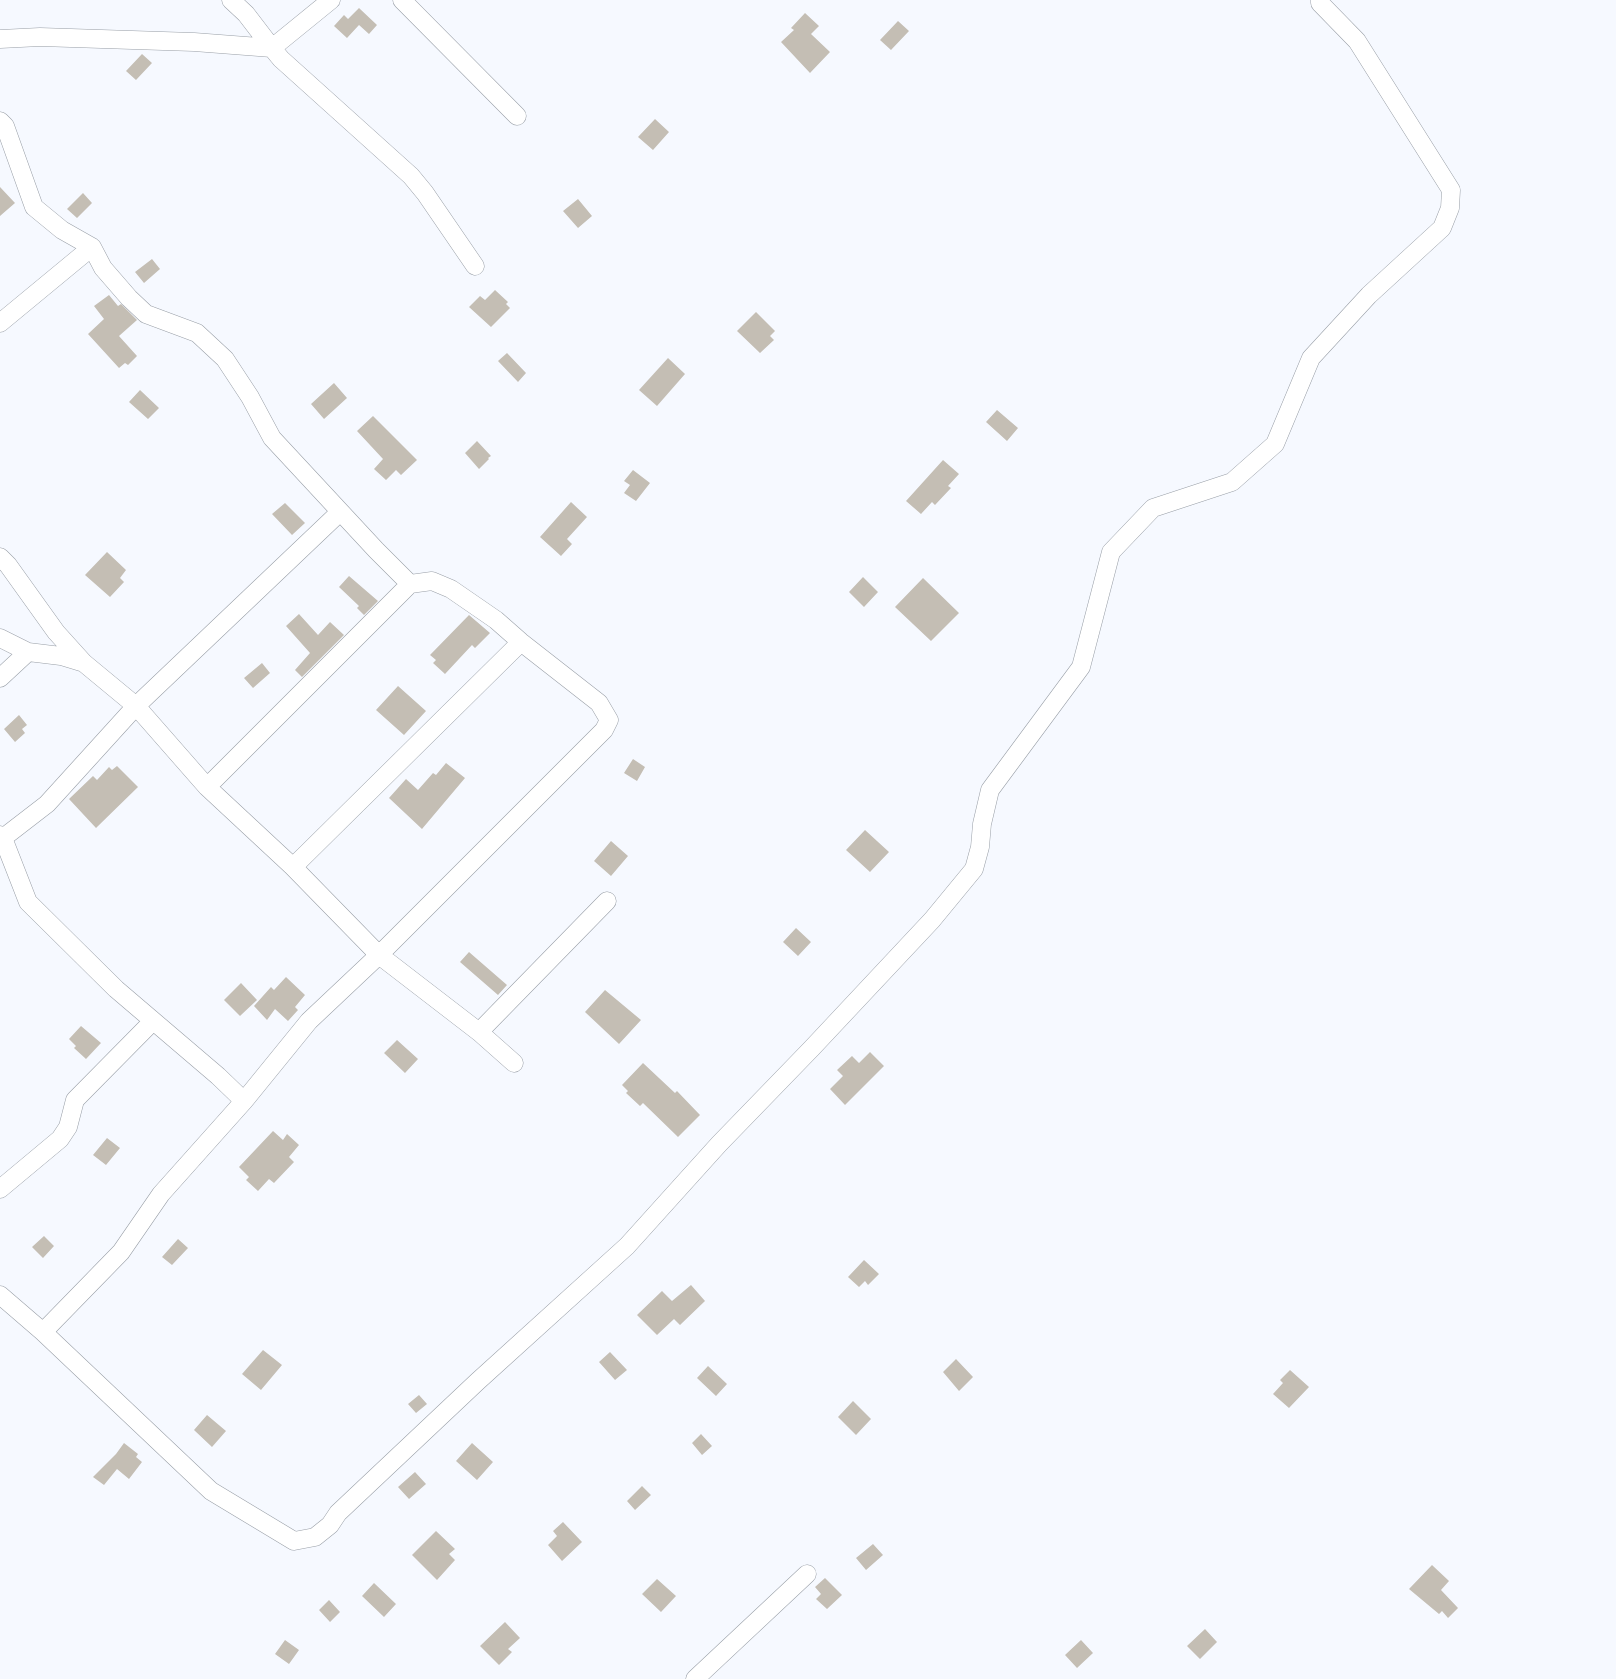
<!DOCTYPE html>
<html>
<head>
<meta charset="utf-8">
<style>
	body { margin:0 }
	canvas { display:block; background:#f6f9ff }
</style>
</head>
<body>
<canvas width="1616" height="1679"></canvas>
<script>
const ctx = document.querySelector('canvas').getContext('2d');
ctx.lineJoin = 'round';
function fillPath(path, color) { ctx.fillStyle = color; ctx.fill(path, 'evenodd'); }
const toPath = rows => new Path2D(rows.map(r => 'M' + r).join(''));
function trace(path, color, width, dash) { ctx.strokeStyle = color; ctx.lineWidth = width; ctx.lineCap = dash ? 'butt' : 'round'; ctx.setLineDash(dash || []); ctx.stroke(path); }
fillPath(toPath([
	[359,8,377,25,369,34,359,25,347,38,334,26,344,15,348,19],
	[805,13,819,26,811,34,830,52,810,73,781,42,794,30,791,28],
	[898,21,909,31,891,50,880,40],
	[142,54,152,63,136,80,126,71],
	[655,119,669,132,653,150,638,137],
	[0,187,15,203,0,216],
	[83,193,92,203,77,218,67,209],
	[578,199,592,216,578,228,563,211],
	[152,259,160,269,144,283,135,272],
	[495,290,508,302,506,304,510,308,491,327,469,307,480,296,485,300],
	[109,295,118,306,121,304,137,320,119,336,137,356,128,365,125,363,119,368,88,334,104,319,94,306],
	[756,312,775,331,770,336,774,340,760,353,737,331],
	[507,353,526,373,518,382,498,361],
	[668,358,685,374,657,406,639,390],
	[334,383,347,398,324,419,311,404],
	[140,390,159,408,148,419,129,402],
	[997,410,1018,428,1007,441,986,422],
	[373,416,417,460,401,475,396,470,386,480,374,469,383,459,357,431],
	[477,441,491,456,488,458,489,459,479,469,465,453],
	[943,460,959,474,948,486,951,488,935,505,932,502,921,514,906,501],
	[633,470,650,483,636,501,624,493,630,485,624,481],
	[571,502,587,517,567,539,572,544,561,556,540,537],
	[285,503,305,523,292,535,272,514],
	[107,552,126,570,120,578,124,582,110,597,85,575],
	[349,576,378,601,364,615,357,608,359,606,339,587],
	[863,577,878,592,864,607,849,592],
	[923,578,959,613,931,641,895,607],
	[299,614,318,635,330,622,344,635,302,677,295,670,310,653,286,626],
	[469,615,490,633,475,648,472,645,445,674,433,663,436,660,430,655],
	[262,663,270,673,253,688,244,678],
	[398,686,426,711,404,735,376,710],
	[19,715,27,725,22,729,25,733,15,742,4,729],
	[633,759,645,767,637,781,624,773],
	[446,763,465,778,422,829,389,798,406,779,418,790,433,773,436,775],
	[117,766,138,787,96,828,69,799,93,776,97,780,109,767,112,770],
	[865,830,889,852,870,872,846,850],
	[611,841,628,856,611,876,594,861],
	[796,928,811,942,798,956,783,942],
	[469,952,507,985,498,995,460,962],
	[286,977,305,995,295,1007,298,1010,288,1021,275,1009,267,1020,254,1006,271,987,274,990],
	[241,983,257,1000,240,1016,224,1000],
	[605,990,641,1020,619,1044,585,1012],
	[81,1026,101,1043,86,1059,74,1048,76,1046,69,1039],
	[397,1040,418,1059,405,1073,384,1053],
	[870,1052,884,1066,845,1105,830,1089,843,1076,837,1070,852,1056,859,1063],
	[643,1063,675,1093,677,1091,700,1115,678,1137,643,1103,640,1106,626,1093,628,1091,622,1085],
	[273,1131,283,1140,287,1134,299,1145,289,1157,294,1162,274,1183,269,1179,258,1191,246,1180,249,1177,239,1167],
	[107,1138,120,1148,106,1165,93,1155],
	[44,1236,54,1246,43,1258,32,1247],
	[178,1239,188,1248,172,1265,162,1257],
	[864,1260,879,1274,868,1285,865,1281,859,1287,848,1277],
	[691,1285,705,1301,680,1325,674,1319,657,1335,637,1315,662,1291,672,1301],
	[263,1350,282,1365,261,1390,242,1374],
	[610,1352,627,1370,615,1380,599,1362],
	[956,1359,973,1377,959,1391,943,1372],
	[708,1366,727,1384,716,1396,697,1378],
	[1290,1370,1309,1387,1289,1408,1273,1394,1283,1383,1280,1380],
	[419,1395,427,1404,416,1413,408,1404],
	[853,1401,871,1419,856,1435,838,1417],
	[207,1415,226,1431,212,1447,194,1430],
	[701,1434,712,1446,702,1455,692,1443],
	[124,1443,138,1454,136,1457,142,1462,129,1479,117,1469,104,1485,93,1477,116,1454],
	[472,1443,493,1462,477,1480,456,1461],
	[415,1472,426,1484,409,1499,398,1487],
	[642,1486,651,1495,635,1510,627,1501],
	[563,1522,582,1542,562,1561,548,1545,557,1536,553,1531],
	[436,1531,455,1549,449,1554,455,1560,437,1580,412,1555],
	[873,1544,883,1555,866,1570,856,1558],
	[1432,1565,1449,1581,1441,1590,1458,1608,1448,1618,1442,1611,1439,1614,1409,1589],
	[825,1578,842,1595,827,1609,816,1599,821,1594,815,1587],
	[657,1579,676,1596,661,1612,642,1594],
	[374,1583,396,1604,384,1617,362,1596],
	[329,1600,340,1612,330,1622,319,1610],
	[505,1622,520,1638,508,1649,512,1652,499,1665,480,1646],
	[1205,1629,1217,1642,1200,1659,1187,1646],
	[285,1640,299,1650,289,1664,275,1654],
	[1081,1640,1093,1653,1077,1668,1065,1655]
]), '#c4beb4');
const minor = toPath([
	[231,0,246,14,272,48,331,0],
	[402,0,517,116],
	[0,39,40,37,194,42,272,48,281,59,411,176,425,193,475,266],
	[0,121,5,126,34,207,62,230,92,247,103,268,129,298,146,314,197,333,225,359,250,397,272,438,376,550,410,584,432,581,451,589,496,620,521,642,599,703,609,720,604,730,379,955,309,1021,244,1101],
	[0,323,92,247],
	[0,557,8,565,56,632,84,663,136,706,207,787,293,867,379,955,479,1032,514,1063],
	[0,638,28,652,61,656,84,663],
	[0,678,28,652],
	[207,787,410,584],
	[0,835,3,838,28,902,116,989,218,1076,244,1101,161,1194,121,1252,43,1332],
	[3,838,47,804,136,706,340,512],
	[293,867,521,642],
	[479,1032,607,901],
	[0,1189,60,1139,68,1127,75,1100,153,1021],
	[0,1295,43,1332,211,1491,294,1541,315,1537,330,1525,338,1513,478,1381,627,1246,719,1144,812,1048,932,920,974,869,980,847,982,824,990,790,1081,667,1111,552,1153,508,1232,482,1275,444,1311,358,1369,295,1442,228,1450,208,1451,190,1357,41,1320,3,1320,0],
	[695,1679,807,1574]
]);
trace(minor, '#999fa7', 19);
trace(minor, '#fff', 18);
</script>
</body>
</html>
